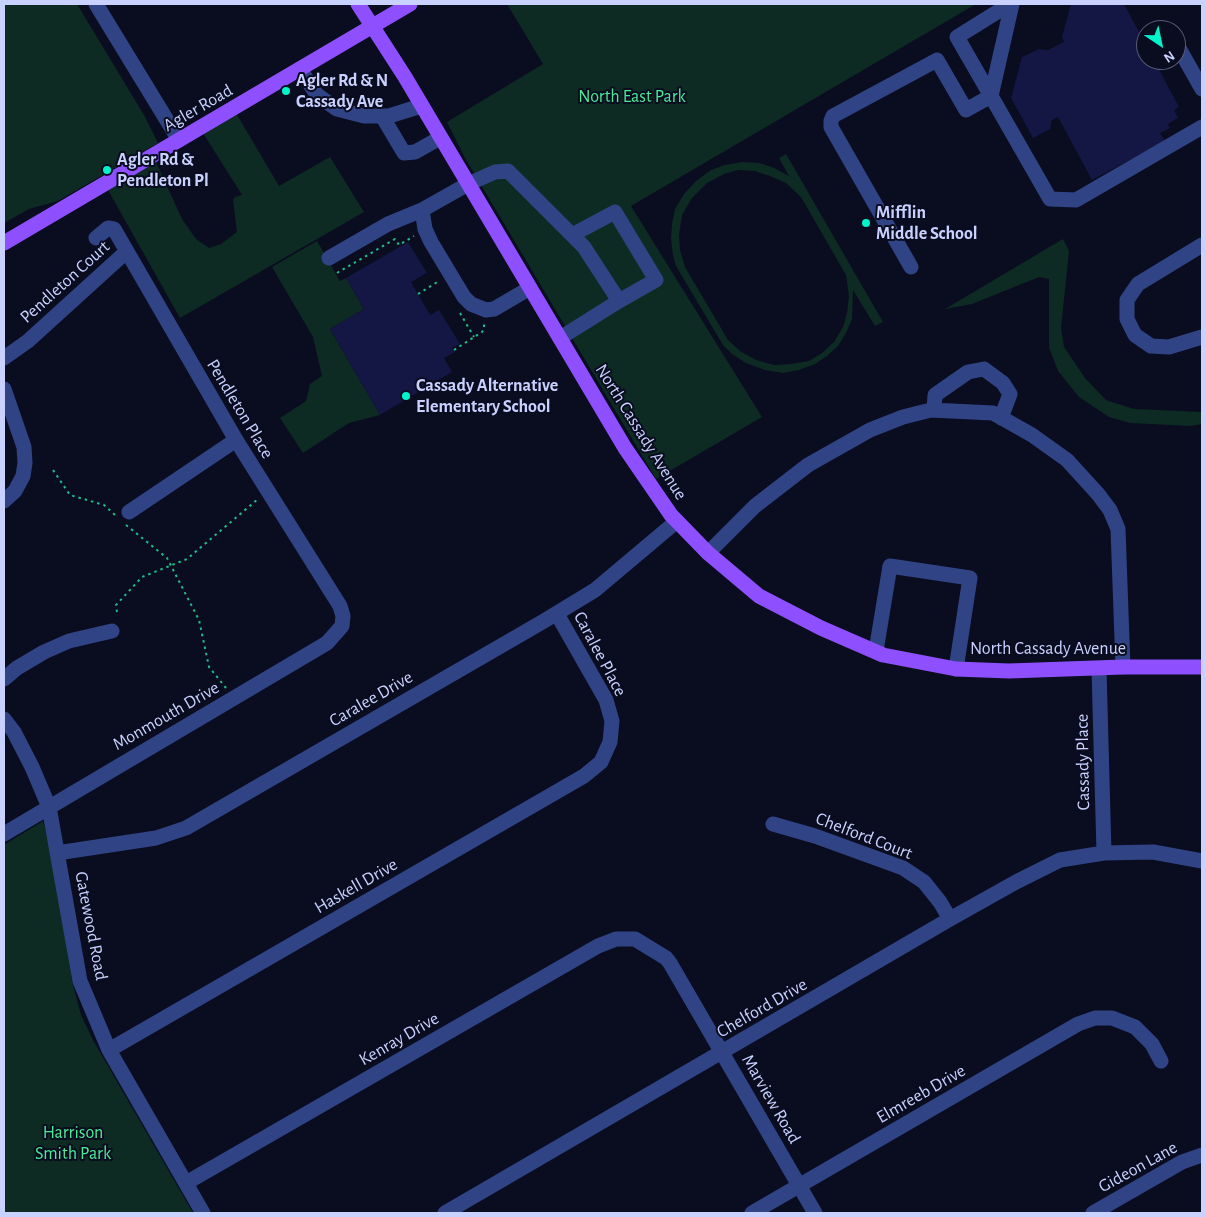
<!DOCTYPE html>
<html>
<head>
<meta charset="utf-8">
<style>
	body { margin:0 }
	#map { position:relative; width:1206px; height:1217px; overflow:hidden; background:#0a0c20; font-family:"Alegreya Sans",sans-serif }
	canvas { display:block }
	.frame { position:absolute; inset:0; border:5px solid #c9d2ff; pointer-events:none }
	.north { position:absolute; left:1136px; top:20px; width:50px; height:50px; box-sizing:border-box; background:#0a0c20; border:1px solid #565b79; border-radius:50%; rotate:146deg; font-size:14px; font-weight:700; line-height:20px; text-align:center; color:#c9d2ff }
	.north::after { content:''; display:block; margin:auto; width:18px; height:22px; background:#00f4ca; clip-path:polygon(50% 0,100% 100%,50% 72%,0 100%) }
</style>
</head>
<body>
<div id="map">
<canvas width="1206" height="1217"></canvas>
<div class="frame"></div>
<div class="north">N</div>
</div>
<script>
const ctx = document.querySelector('canvas').getContext('2d');
ctx.lineJoin = 'round';
function fillPath(path, color) { ctx.fillStyle = color; ctx.fill(path, 'evenodd'); }
const toPath = rows => new Path2D(rows.map(r => 'M' + r).join(''));
function trace(path, color, width, dash) { ctx.strokeStyle = color; ctx.lineWidth = width; ctx.lineCap = dash ? 'butt' : 'round'; ctx.setLineDash(dash || []); ctx.stroke(path); }
function label(font, color, halo, rows, align = 'center') {
  ctx.font = font + ' "Alegreya Sans",sans-serif'; ctx.lineWidth = 4; ctx.setLineDash([]); ctx.textBaseline = 'middle'; ctx.strokeStyle = halo; ctx.fillStyle = color; for (const [text, x, y, turn = 0] of rows) {
    ctx.save(); ctx.translate(x, y); ctx.rotate((+turn || 0) * Math.PI / 180); ctx.textAlign = isNaN(turn) ? turn : align; if (halo) ctx.strokeText(text, 0, 0); ctx.fillText(text, 0, 0); ctx.restore();
  }
}
fillPath(toPath([
	[4,4,77,4,144,115,158,143,58,201,29,209,4,223],
	[507,4,976,4,631,206,762,417,656,479,465,158,447,122,543,64],
	[236,113,279,186,330,157,364,212,180,318,108,190,156,162,182,219,196,239,209,248,221,244,237,232,233,200,235,197,242,195,203,133],
	[786,154,883,322,875,326,853,290,852,319,846,333,838,346,827,356,815,364,799,370,783,373,765,370,746,363,732,354,723,345,676,266,673,255,671,239,672,224,675,209,684,194,696,181,711,170,725,165,742,162,759,163,774,168,789,176,779,158],
	[738,170,755,171,770,176,786,183,801,197,846,275,849,296,847,313,843,327,834,342,822,353,809,361,791,364,774,365,756,360,740,351,728,340,685,267,680,250,679,235,682,215,692,198,707,183,724,174],
	[1063,239,1069,251,1061,328,1064,347,1085,378,1106,400,1134,409,1202,412,1202,424,1191,426,1130,423,1109,417,1079,397,1058,371,1049,347,1049,279,1039,277,972,304,945,309],
	[317,241,340,281,346,278,364,309,330,329,380,415,349,423,303,453,280,418,306,401,310,384,322,376,313,337,272,267],
	[43,821,55,871,72,981,81,1015,93,1040,193,1213,4,1213,4,845]
]), '#0d2b22');
fillPath(toPath([
	[1071,4,1124,4,1146,45,1146,60,1154,60,1179,107,1174,110,1178,118,1168,124,1170,128,1160,133,1165,141,1092,180,1058,117,1052,120,1050,129,1033,138,1011,98,1022,57,1039,49,1048,50,1064,42,1062,37],
	[408,242,427,273,411,282,430,315,439,310,460,344,452,348,455,352,444,358,452,372,380,415,330,329,364,309,346,278]
]), '#141743');
trace(toPath([
	[337,273,395,239,399,245,414,236],
	[418,294,439,281],
	[460,313,474,337],
	[454,350,482,332,484,329,484,324],
	[53,470,70,495,104,505,115,515],
	[126,525,167,558,199,620,209,667,226,688],
	[117,612,116,605,142,577,187,559,258,499]
]), '#20bd89', 2, [2.5, 4]);
trace(toPath([
	[96,4,179,140],
	[1012,4,991,96,1050,199,1076,200,1202,127],
	[1176,43,1202,89],
	[300,69,317,95,337,109,364,116,389,116,421,106],
	[382,116,404,153,415,152,440,138],
	[572,235,615,212,656,280,619,301],
	[1202,245,1138,284,1127,300,1127,319,1135,335,1151,346,1169,347,1202,337],
	[329,258,388,224,422,210],
	[911,267,831,127,831,121,833,116,937,60,966,110,991,96,957,37,1010,4],
	[530,288,494,309,486,310,471,304,464,297,431,242,425,229,422,210,468,184,495,172,508,171,584,247,619,301,560,338],
	[4,358,28,341,126,252],
	[4,389,24,447,25,463,23,476,15,491,4,501],
	[934,410,935,395,968,372,984,369,1003,383,1010,394,1001,418],
	[129,512,236,440],
	[708,553,755,506,808,465,870,430,903,417,931,410,993,413,1032,435,1067,460,1098,494,1110,510,1118,529,1123,667],
	[876,651,890,566,970,578,956,669],
	[1099,669,1104,853],
	[4,679,17,668,44,652,69,641,112,631],
	[4,719,14,732,32,767,49,807,80,981,109,1050,203,1213],
	[773,824,815,836,903,868,924,882,940,902,950,919],
	[4,834,327,643,342,626,343,616,340,606,236,440,114,229,108,228,96,238],
	[57,853,156,838,186,828,544,621,595,590,677,521],
	[109,1050,584,776,601,762,610,742,612,721,606,700,557,614],
	[186,1183,598,946,616,939,635,939,666,958,670,963,815,1213],
	[445,1213,950,919,1016,882,1060,860,1104,853,1153,852,1202,861],
	[752,1213,1078,1024,1095,1018,1112,1018,1135,1027,1152,1044,1161,1061],
	[1093,1213,1182,1162,1202,1155]
]), '#304485', 15);
trace(toPath([
	[358,4,405,77,625,448,671,515,708,553,759,596,821,628,883,655,956,669,1009,671,1123,667,1202,667],
	[4,243,410,4]
]), '#8e50ff', 15);
for (const [x, y, r, color] of [
	[286,91,5,"#00f4ca"],
	[107,170,5,"#00f4ca"],
	[866,223,5,"#00f4ca"],
	[406,396,5,"#00f4ca"]
]) { const dot = new Path2D(); dot.arc(x, y, r, 0, 2 * Math.PI); ctx.fillStyle = color; ctx.fill(dot); trace(dot, '#0a0c20', 2); }
label('bold 18px', '#c9d2ff', '#0a0c20', [
	["Agler Rd & N",296,81],
	["Cassady Ave",296,102],
	["Agler Rd &",117,160],
	["Pendleton Pl",117,181],
	["Mifflin",876,213],
	["Middle School",876,234],
	["Cassady Alternative",416,386],
	["Elementary School",416,407]
], 'left');
label('18px', '#49ec97', '#0a0c20', [
	["North East Park",632,97],
	["Harrison",73,1133],
	["Smith Park",73,1154]
]);
label('18px', '#c9d2ff', '#0a0c20', [
	["Agler Road",198,108,-30],
	["Pendleton Court",65,282,-42],
	["Pendleton Place",240,409,59],
	["North Cassady Avenue",641,432,58],
	["North Cassady Avenue",1048,649],
	["Caralee Place",600,654,62],
	["Caralee Drive",371,699,-30],
	["Monmouth Drive",166,716,-30],
	["Cassady Place",1083,762,-91],
	["Chelford Court",864,836,21],
	["Haskell Drive",356,886,-30],
	["Gatewood Road",91,926,79],
	["Chelford Drive",762,1008,-30],
	["Kenray Drive",399,1039,-30],
	["Elmreeb Drive",921,1094,-30],
	["Marview Road",771,1099,60],
	["Gideon Lane",1138,1167,-29]
]);
</script>
</body>
</html>
